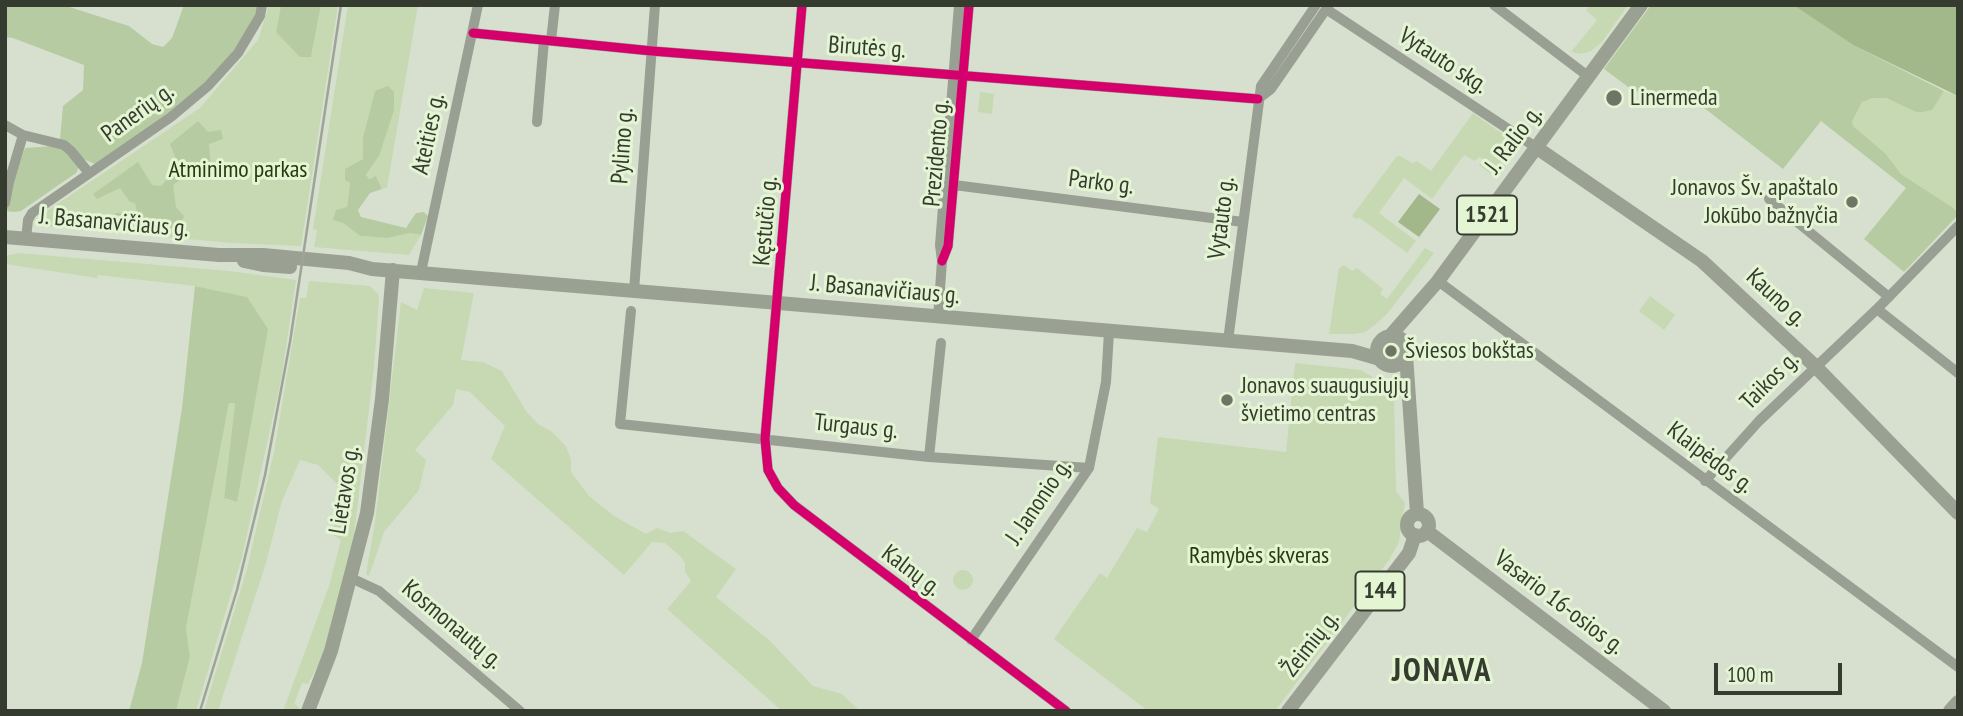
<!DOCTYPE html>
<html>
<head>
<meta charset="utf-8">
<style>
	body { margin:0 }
	#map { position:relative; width:1963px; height:716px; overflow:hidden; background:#d7e0ce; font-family:"PT Sans Narrow",sans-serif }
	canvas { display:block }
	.frame { position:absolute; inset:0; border:7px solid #353c2f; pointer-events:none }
	.scale { position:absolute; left:1714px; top:663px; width:128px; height:32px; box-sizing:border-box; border:4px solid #353c2f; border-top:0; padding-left:9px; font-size:21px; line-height:24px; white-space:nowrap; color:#353c2f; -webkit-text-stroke:5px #e4f5d3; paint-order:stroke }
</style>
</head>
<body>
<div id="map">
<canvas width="1963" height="716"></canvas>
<div class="frame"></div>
<div class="scale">100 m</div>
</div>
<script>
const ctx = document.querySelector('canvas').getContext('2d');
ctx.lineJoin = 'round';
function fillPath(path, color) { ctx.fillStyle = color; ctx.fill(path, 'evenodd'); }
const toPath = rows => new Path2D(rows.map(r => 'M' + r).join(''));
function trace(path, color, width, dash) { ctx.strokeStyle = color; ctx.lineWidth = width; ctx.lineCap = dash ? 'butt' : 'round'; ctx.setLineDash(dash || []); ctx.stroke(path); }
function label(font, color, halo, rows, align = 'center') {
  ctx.font = font + ' "PT Sans Narrow",sans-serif'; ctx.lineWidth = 6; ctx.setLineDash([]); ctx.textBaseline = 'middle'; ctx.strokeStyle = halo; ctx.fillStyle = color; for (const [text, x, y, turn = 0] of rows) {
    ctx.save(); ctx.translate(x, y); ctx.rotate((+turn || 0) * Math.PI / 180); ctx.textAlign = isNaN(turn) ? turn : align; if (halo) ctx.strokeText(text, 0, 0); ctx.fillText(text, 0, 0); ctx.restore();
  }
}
fillPath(toPath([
	[269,5,281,5,276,32,311,57,321,5,338,5,301,246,231,243,46,226,42,219,47,211,200,108,258,40],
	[348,5,418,5,387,188,382,189,376,176,368,179,366,175,379,156,363,138,363,159,350,182,347,207,333,220,343,223,360,236,388,238,410,233,421,235,409,255,314,247,317,230,313,229],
	[1590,5,1628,5,1602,42,1591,51,1581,54,1571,52,1597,20,1586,10],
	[1944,91,1958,96,1958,207,1955,209,1901,174,1885,153,1854,127,1852,122,1862,102,1873,98,1886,98,1916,112,1923,112,1932,109],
	[980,92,994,94,992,114,978,112],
	[1473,113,1515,143,1491,174,1479,165,1486,160,1479,157,1475,161,1464,155,1432,199,1404,178,1379,213,1416,241,1407,253,1360,218,1356,219,1352,216,1397,156,1400,156,1412,163,1417,161,1431,171],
	[1425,248,1434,253,1387,314,1375,325,1365,332,1354,334,1329,334,1339,268,1344,265,1352,271,1357,268,1383,289,1380,294,1387,299],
	[18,253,229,271,296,280,281,380,242,557,196,711,176,711,190,658,186,628,229,403,235,403,224,498,237,502,247,297,195,286,98,275,97,278,5,264,5,256],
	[309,281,370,286,378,294,379,299,374,367,352,552,322,658,308,684,302,683,294,704,299,707,298,711,283,711,329,586,341,540,333,535,338,485,318,465,300,460,282,501,265,566,218,711,204,711,247,569,274,452,300,298,306,298],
	[424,288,474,293,461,360,483,362,502,371,526,411,538,424,551,431,566,446,571,460,571,472,589,496,614,516,646,534,657,528,670,533,683,531,736,569,716,597,769,640,813,686,842,694,860,711,782,711,667,609,691,581,685,571,685,563,681,557,665,543,652,542,624,575,491,459,505,426,470,392,456,389,453,405,415,450,426,460,419,490,384,532,369,576,366,574,375,522,401,302,417,310],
	[1650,296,1675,315,1664,330,1639,311],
	[1295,363,1361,370,1386,385,1394,396,1396,491,1405,503,1399,542,1389,560,1275,711,1148,711,1054,639,1100,573,1107,578,1137,528,1147,532,1159,509,1150,503,1158,437,1286,452],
	'953 580a10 10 0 1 1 20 0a10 10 0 1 1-20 0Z'
]), '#c6d9b2');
fillPath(toPath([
	[5,5,63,5,129,26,152,44,163,47,172,38,184,5,257,5,255,15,238,45,225,62,208,80,164,117,95,164,83,159,76,173,21,211,14,212,5,211,5,193,9,193,25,148,53,146,60,139,63,106,83,90,84,65,13,38,5,37],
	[281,5,321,5,311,57,300,57,276,32],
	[1651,5,1793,5,1853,45,1944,91,1932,110,1923,112,1916,112,1886,98,1873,98,1862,102,1852,122,1854,127,1885,153,1901,174,1955,209,1958,215,1904,272,1864,239,1906,188,1821,121,1783,169,1699,104,1643,90,1635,92,1604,69],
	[388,86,394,92,394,110,379,156,366,175,369,179,376,176,382,189,370,193,358,210,361,217,406,228,416,213,424,212,428,216,421,235,410,233,388,238,360,236,343,223,333,220,336,210,347,207,350,183,345,180,345,169,363,159,363,138,375,91],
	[198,121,208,132,221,130,223,139,209,144,211,166,197,168,173,185,176,207,184,216,180,228,152,228,150,221,112,225,108,219,116,213,137,212,135,203,130,202,120,188,97,199,93,194,138,162,152,185,161,186,169,177,167,172,176,159,170,144],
	[195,286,247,297,268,329,237,502,224,498,235,403,229,403,186,628,190,657,176,711,129,711,142,663,182,408]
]), '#b7cba2');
fillPath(toPath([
	[1793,5,1958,5,1958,96,1853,45],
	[1419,194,1440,209,1419,237,1398,222]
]), '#a2b88a');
trace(toPath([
	[802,5,765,439,768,470,778,488,794,505,1066,711],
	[1494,5,1589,77],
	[1326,9,1537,148],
	[473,33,652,51,1258,99],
	[551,41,555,5],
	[1258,99,1271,89,1329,5],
	[537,122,544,40],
	[5,125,23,135,64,145,71,151,89,173],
	[954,185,1243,222],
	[1769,199,1889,297],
	[5,203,9,182,23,135],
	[26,239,28,220,32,213,171,117,208,86,238,53,260,16,262,5],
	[943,259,948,246,969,5],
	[421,272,478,5],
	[1438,281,1958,667],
	[634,291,655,5],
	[1877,309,1958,373],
	[631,311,620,424,929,457,1089,468],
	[938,317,942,261,940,245,959,5],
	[1228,341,1261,86,1316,5],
	[929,457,941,343],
	[1705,481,1759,421,1877,309,1958,226],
	[351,578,379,591,520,711],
	[971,640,1089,468,1106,382,1109,332]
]), '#999f93', 10);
trace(toPath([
	[1537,148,1702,261,1815,366,1958,513],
	[5,237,219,255,263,255,349,263,372,269,1352,351,1380,359],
	[244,261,263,265,290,267],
	[1390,336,1438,281,1641,5],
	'1377 351a15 15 0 1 1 30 0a15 15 0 1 1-30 0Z',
	[1406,355,1417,513],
	'1407 525a11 11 0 1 1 22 0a11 11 0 1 1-22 0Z',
	[1427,531,1664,711],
	[308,711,331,651,367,513,382,399,393,270],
	[1288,711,1409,553,1415,535],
	[1950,711,1958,702]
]), '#9ba192', 14);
trace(toPath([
	[200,711,237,590,265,475,290,342,341,5]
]), '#9ea498', 2.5);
trace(toPath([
	[802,5,765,439,768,470,778,488,794,505,1066,711],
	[473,33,652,51,1258,99],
	[942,261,948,246,969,5]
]), '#d6006c', 9);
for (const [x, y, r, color] of [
	[1614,98,9,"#6e7567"],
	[1852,202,7,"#6e7567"],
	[1391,351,7,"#6e7567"],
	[1227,400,7,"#6e7567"]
]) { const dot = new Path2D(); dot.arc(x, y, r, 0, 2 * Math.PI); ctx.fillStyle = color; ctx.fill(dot); trace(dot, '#e4f5d3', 2.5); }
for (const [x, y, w] of [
	[1487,215,60],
	[1380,591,49]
]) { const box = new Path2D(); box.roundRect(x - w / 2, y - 19.5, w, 39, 5); ctx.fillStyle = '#e4f5d3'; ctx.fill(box); trace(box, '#353c2f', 2); }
label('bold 23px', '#353c2f', null, [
	["1521",1487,215],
	["144",1380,591]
]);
label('24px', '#353c2f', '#e4f5d3', [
	["Birutės g.",867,48,4],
	["Vytauto skg.",1443,61,33],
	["Panerių g.",138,113,-36],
	["Ateities g.",429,134,-78],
	["J. Ralio g.",1514,140,-53],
	["Pylimo g.",623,146,-86],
	["Prezidento g.",937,153,-85],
	["Parko g.",1101,183,7],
	["Vytauto g.",1222,218,-83],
	["Kęstučio g.",766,221,-85],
	["J. Basanavičiaus g.",114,223,5],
	["J. Basanavičiaus g.",885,290,5],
	["Kauno g.",1776,298,43],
	["Taikos g.",1770,381,-45],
	["Turgaus g.",856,427,6],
	["Klaipėdos g.",1710,458,37],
	["Lietavos g.",345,490,-81],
	["J. Janonio g.",1039,502,-56],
	["Kalnų g.",911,571,37],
	["Vasario 16-osios g.",1559,603,37],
	["Kosmonautų g.",452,625,40],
	["Žeimių g.",1311,644,-52]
]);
label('24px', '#353c2f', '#e4f5d3', [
	["Linermeda",1630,98],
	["Jonavos Šv. apaštalo",1838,188,"right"],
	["Jokūbo bažnyčia",1838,216,"right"],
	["Šviesos bokštas",1405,351],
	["Jonavos suaugusiųjų",1241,386],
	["švietimo centras",1241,414]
], 'left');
label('24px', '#27390e', '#e4f5d3', [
	["Atminimo parkas",238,170],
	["Ramybės skveras",1259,556]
]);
ctx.letterSpacing = '2px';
label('bold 32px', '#353c2f', '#e4f5d3', [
	["JONAVA",1442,672]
]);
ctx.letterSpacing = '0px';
</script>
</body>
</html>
